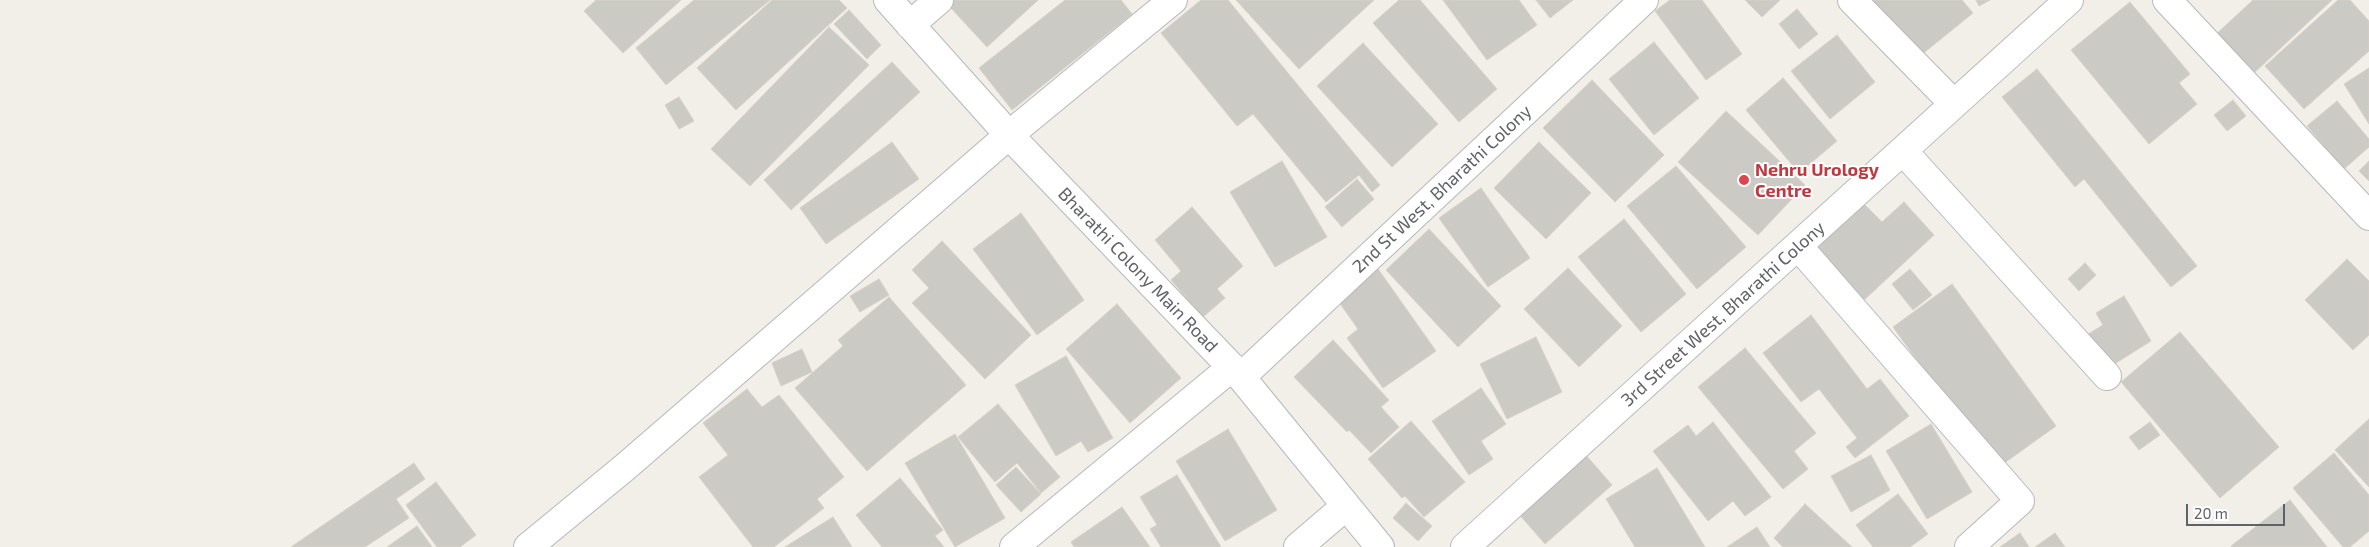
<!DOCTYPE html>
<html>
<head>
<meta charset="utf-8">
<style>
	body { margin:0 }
	#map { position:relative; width:2369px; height:547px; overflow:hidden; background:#f1efe8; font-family:"Exo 2",sans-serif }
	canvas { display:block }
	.scale { position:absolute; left:2186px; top:504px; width:99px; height:22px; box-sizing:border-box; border:2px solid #5f6368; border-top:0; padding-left:6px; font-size:15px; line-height:18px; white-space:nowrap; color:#5f6368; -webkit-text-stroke:4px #fff; paint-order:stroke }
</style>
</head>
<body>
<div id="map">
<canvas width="2369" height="547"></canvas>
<div class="scale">20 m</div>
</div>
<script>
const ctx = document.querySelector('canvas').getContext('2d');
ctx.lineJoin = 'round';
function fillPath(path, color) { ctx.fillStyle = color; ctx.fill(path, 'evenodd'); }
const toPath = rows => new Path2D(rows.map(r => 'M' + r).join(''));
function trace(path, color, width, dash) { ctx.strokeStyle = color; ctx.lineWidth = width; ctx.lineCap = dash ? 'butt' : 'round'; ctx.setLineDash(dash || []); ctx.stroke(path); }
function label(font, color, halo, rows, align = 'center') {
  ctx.font = font + ' "Exo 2",sans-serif'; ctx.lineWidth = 4; ctx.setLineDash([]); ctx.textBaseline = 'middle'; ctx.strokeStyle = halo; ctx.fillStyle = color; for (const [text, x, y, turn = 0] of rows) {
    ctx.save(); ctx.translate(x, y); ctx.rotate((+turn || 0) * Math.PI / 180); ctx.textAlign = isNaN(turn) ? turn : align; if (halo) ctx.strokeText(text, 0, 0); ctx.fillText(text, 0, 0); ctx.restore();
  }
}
const building = toPath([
	[596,0,681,0,623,53,584,11,596,0],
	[694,0,770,0,666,85,636,48,694,0],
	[772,0,839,0,847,8,736,110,697,68,772,0],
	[955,0,1038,0,987,47,949,6,955,0],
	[1065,0,1121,0,1132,14,1012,110,979,68,1065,0],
	[1201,0,1228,0,1380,185,1372,192,1359,175,1326,202,1253,114,1237,126,1161,33,1201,0],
	[1236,0,1374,0,1299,69,1236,0],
	[1399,0,1420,0,1497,89,1459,122,1373,23,1399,0],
	[1443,0,1519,0,1537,25,1487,60,1443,0],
	[1536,0,1573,0,1550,18,1536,0],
	[1670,0,1702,0,1742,54,1706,80,1655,11,1670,0],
	[1745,0,1780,0,1762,17,1745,0],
	[1867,0,1962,0,1973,13,1915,60,1867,0],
	[1976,0,1990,0,1979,6,1976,0],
	[2253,0,2332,0,2253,74,2212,38,2253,0],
	[2338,0,2350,0,2369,21,2369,51,2304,109,2265,66,2338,0],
	[2130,2,2190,74,2179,83,2197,104,2149,144,2071,50,2130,2],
	[1797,9,1818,34,1799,49,1779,24,1797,9],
	[849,10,881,45,867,59,834,24,849,10],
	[829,27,869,65,750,186,711,149,829,27],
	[1837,35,1875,82,1830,119,1791,71,1837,35],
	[1654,42,1699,98,1654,135,1609,79,1654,42],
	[1363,43,1438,124,1392,167,1317,86,1363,43],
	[892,62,920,92,791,210,764,180,892,62],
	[2369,68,2369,124,2344,84,2369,68],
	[2037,69,2197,266,2171,287,2084,179,2075,187,2002,97,2037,69],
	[1783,78,1837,141,1799,173,1746,110,1783,78],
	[1592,80,1664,155,1615,202,1543,128,1592,80],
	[679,97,694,121,679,129,665,105,679,97],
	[2233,100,2246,116,2227,131,2214,115,2233,100],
	[2337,101,2369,139,2369,147,2344,169,2307,126,2337,101],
	[1726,111,1805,185,1758,235,1678,162,1726,111],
	[892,142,919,179,826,244,800,208,892,142],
	[1539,142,1591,193,1546,239,1494,188,1539,142],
	[1282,161,1327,237,1275,267,1230,192,1282,161],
	[2369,161,2369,181,2359,171,2369,161],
	[1676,166,1746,247,1697,289,1627,206,1676,166],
	[1357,179,1374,199,1342,227,1325,207,1357,179],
	[1481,188,1530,258,1488,287,1439,218,1481,188],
	[1904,202,1934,235,1863,301,1815,249,1864,204,1882,222,1904,202],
	[1192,207,1243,266,1217,289,1225,298,1203,317,1171,280,1181,271,1155,240,1192,207],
	[1021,213,1084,300,1037,335,973,249,1021,213],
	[1624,219,1686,294,1641,332,1578,257,1624,219],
	[1429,229,1501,306,1458,347,1386,270,1429,229],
	[942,241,1031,335,985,379,912,303,929,288,912,270,942,241],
	[2347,259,2369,281,2369,335,2353,350,2305,300,2347,259],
	[2085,263,2096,275,2079,291,2068,279,2085,263],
	[1376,266,1436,351,1383,388,1347,338,1358,329,1334,295,1376,266],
	[1568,268,1622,326,1579,367,1524,309,1568,268],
	[1910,269,1932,295,1913,310,1892,284,1910,269],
	[879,279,889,295,860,312,850,296,879,279],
	[1952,284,2056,426,1996,469,1893,327,1952,284],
	[2124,296,2151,341,2105,370,2085,336,2103,325,2096,313,2124,296],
	[889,297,966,385,867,471,795,388,843,346,838,340,889,297],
	[1117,304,1181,378,1130,423,1066,349,1117,304],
	[1811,315,1867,389,1880,379,1909,416,1855,458,1846,447,1857,438,1819,389,1801,402,1763,353,1811,315],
	[2180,332,2279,447,2220,498,2121,382,2180,332],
	[1536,337,1562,392,1507,419,1480,364,1536,337],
	[1333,340,1389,400,1381,407,1399,427,1371,453,1349,430,1347,432,1294,377,1333,340],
	[1745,348,1816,433,1794,451,1808,469,1783,489,1698,387,1745,348],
	[802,349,812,372,781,386,772,363,802,349],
	[1066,356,1113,438,1088,452,1081,441,1056,456,1015,385,1066,356],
	[1481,388,1506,424,1481,441,1493,459,1469,475,1432,421,1481,388],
	[747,389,762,407,779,395,844,477,817,499,824,508,774,547,753,547,699,477,728,455,703,423,747,389],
	[998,404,1060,477,1041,493,1017,463,995,482,958,437,998,404],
	[2369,419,2369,487,2335,450,2369,419],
	[1411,421,1465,482,1424,517,1405,496,1402,498,1368,459,1411,421],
	[1713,422,1771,497,1745,516,1733,501,1708,521,1653,451,1688,425,1696,436,1713,422],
	[2150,422,2160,435,2139,450,2129,437,2150,422],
	[1931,424,1972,492,1927,519,1886,451,1931,424],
	[1228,429,1277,510,1225,541,1176,461,1228,429],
	[955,434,1005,518,955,547,905,463,955,434],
	[2334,453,2369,495,2369,531,2350,547,2343,547,2293,488,2334,453],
	[1585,454,1612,485,1545,544,1518,513,1585,454],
	[1871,455,1890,490,1851,512,1831,476,1871,455],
	[414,463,425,479,396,499,409,518,365,547,291,547,414,463],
	[1016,467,1041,494,1021,512,996,485,1016,467],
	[1657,468,1705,547,1635,547,1606,499,1657,468],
	[1177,475,1221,547,1161,547,1150,529,1157,525,1140,497,1177,475],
	[900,478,943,530,935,536,944,547,882,547,856,515,900,478],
	[436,482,476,535,460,547,437,547,406,505,436,482],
	[1898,494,1928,534,1910,547,1873,547,1856,525,1898,494],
	[2290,500,2327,547,2233,547,2231,546,2290,500],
	[1406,503,1432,526,1418,541,1393,518,1406,503],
	[1805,504,1852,547,1783,547,1774,538,1805,504],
	[1122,507,1150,547,1074,547,1071,542,1122,507],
	[833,517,852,547,785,547,833,517],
	[417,526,432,547,387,547,417,526],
	[1757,527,1770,547,1727,547,1757,527],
	[2020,533,2029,547,2000,547,2020,533],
	[2055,533,2065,547,2035,547,2055,533]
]);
fillPath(building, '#cccac5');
trace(building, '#d6d1c6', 1);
const minor = toPath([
	[888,0,1009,135,1241,377,1380,547],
	[1852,0,1954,104],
	[2167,0,2369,216],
	[910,25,939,0],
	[1903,151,2107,376],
	[1798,246,2020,501,1969,547],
	[1241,377,1644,0],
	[528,547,624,468,1009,135,1173,0],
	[1014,547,1232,367],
	[1298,547,1346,506],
	[1465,547,2069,0]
]);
trace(minor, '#b5b8bc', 30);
trace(minor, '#fff', 28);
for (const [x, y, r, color] of [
	[1744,180,6,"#e0444e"]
]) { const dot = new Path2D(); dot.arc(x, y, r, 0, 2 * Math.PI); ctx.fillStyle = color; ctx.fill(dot); trace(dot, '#fff', 2); }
label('bold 18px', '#be3a42', '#fff', [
	["Nehru Urology",1755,170],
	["Centre",1755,191]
], 'left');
label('18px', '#5f6368', '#fff', [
	["2nd St West, Bharathi Colony",1442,189,-43],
	["Bharathi Colony Main Road",1138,270,46],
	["3rd Street West, Bharathi Colony",1723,314,-42]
]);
</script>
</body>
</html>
